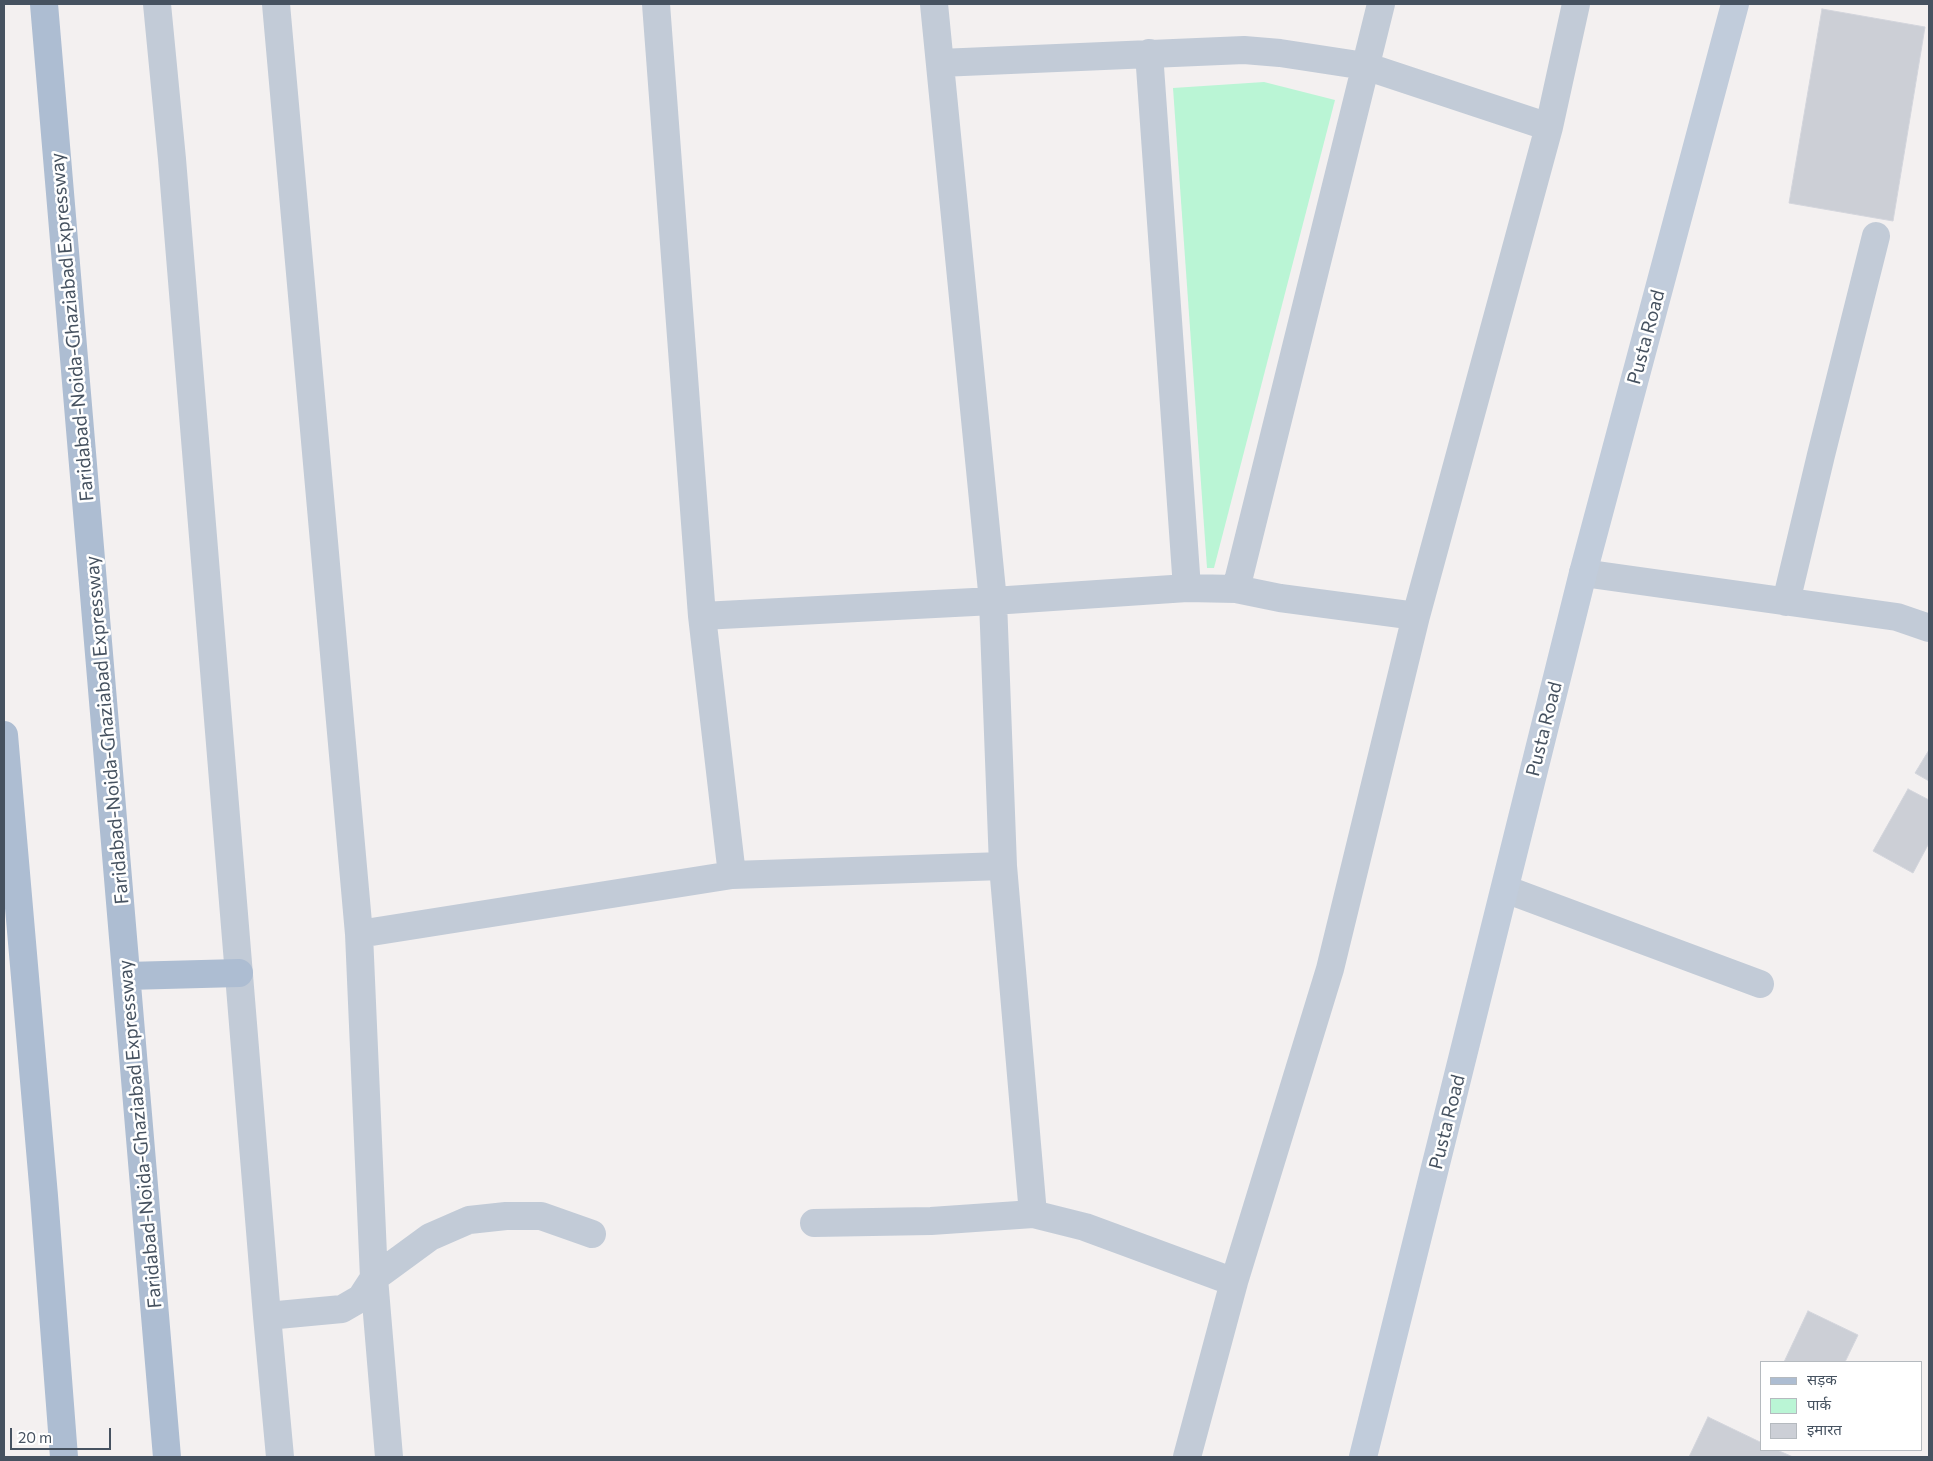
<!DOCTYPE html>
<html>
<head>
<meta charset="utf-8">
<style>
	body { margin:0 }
	#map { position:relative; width:1933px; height:1461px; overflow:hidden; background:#f3f0f0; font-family:Commissioner,"Noto Sans Devanagari",sans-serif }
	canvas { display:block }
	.frame { position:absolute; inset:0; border:5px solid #465260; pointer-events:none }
	.legend { position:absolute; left:1760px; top:1361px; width:162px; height:90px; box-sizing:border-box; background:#fff; border:1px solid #b5babf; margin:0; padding:6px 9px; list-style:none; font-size:15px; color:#465260 }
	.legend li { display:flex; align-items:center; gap:10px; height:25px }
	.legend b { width:25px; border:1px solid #b5babf }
	.scale { position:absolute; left:10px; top:1428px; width:101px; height:22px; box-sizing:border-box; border:2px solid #465260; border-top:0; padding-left:6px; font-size:15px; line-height:18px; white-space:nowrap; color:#465260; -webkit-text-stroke:4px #fff; paint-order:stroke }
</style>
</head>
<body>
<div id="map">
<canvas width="1933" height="1461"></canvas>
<div class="frame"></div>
<ul class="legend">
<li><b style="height:6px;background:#adbdd2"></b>सड़क</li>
<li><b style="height:14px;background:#baf5d5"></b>पार्क</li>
<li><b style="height:14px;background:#cccfd6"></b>इमारत</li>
</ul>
<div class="scale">20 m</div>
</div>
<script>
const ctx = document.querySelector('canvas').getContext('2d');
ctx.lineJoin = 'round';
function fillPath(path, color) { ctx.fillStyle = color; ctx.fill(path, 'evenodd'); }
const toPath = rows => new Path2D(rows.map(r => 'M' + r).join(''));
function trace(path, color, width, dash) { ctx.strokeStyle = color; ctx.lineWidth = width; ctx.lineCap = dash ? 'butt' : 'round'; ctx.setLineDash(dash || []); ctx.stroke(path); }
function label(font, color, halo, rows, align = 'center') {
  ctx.font = font + ' Commissioner,sans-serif'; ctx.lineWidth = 5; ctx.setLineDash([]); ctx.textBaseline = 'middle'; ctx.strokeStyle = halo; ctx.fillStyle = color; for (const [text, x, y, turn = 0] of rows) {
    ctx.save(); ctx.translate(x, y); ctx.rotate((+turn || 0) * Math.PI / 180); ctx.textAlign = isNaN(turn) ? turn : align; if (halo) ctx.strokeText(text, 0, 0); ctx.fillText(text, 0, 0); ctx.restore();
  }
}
fillPath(toPath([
	[1264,82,1335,100,1214,568,1207,568,1173,88]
]), '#baf5d5');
const building = toPath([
	[1822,9,1925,27,1893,221,1789,203,1822,9],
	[1929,750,1929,781,1915,773,1929,750],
	[1908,789,1929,800,1929,843,1913,873,1873,851,1908,789],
	[1808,1311,1858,1335,1845,1362,1784,1362,1808,1311],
	[1708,1417,1762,1443,1762,1450,1777,1450,1793,1457,1689,1457,1708,1417]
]);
fillPath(building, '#cccfd6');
trace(building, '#d3d5dc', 1);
trace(toPath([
	[157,4,172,159,267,1316,280,1457],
	[276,4,359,934,374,1278,389,1457],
	[656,4,702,616,732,875],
	[934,4,993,601,1003,866,1033,1214],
	[1149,53,1187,588],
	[940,63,1244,50,1280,53,1365,66,1549,127],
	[1583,573,1897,617,1929,628],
	[1236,589,1381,4],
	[1786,602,1821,455,1876,236],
	[702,616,993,601,1187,588,1236,589,1280,598,1416,616],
	[1505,889,1760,984],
	[359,934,732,875,1003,866],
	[814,1223,931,1221,1033,1214,1085,1227,1234,1282],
	[267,1316,342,1309,361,1298,374,1278,430,1237,469,1220,506,1216,541,1216,592,1234],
	[1187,1457,1234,1282,1330,969,1416,616,1549,127,1576,4]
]), '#c2cbd7', 28);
trace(toPath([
	[1363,1457,1583,573,1735,4]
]), '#c1ccdb', 28);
trace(toPath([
	[44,4,167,1457],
	[4,735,44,1196,64,1457],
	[127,976,239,973]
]), '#adbdd2', 28);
label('19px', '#465260', '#fff', [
	["Faridabad-Noida-Ghaziabad Expressway",72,327,-95],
	["Pusta Road",1646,337,-75],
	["Pusta Road",1544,729,-76],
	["Faridabad-Noida-Ghaziabad Expressway",107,730,-95],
	["Pusta Road",1447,1122,-76],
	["Faridabad-Noida-Ghaziabad Expressway",140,1134,-95]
]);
</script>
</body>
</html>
